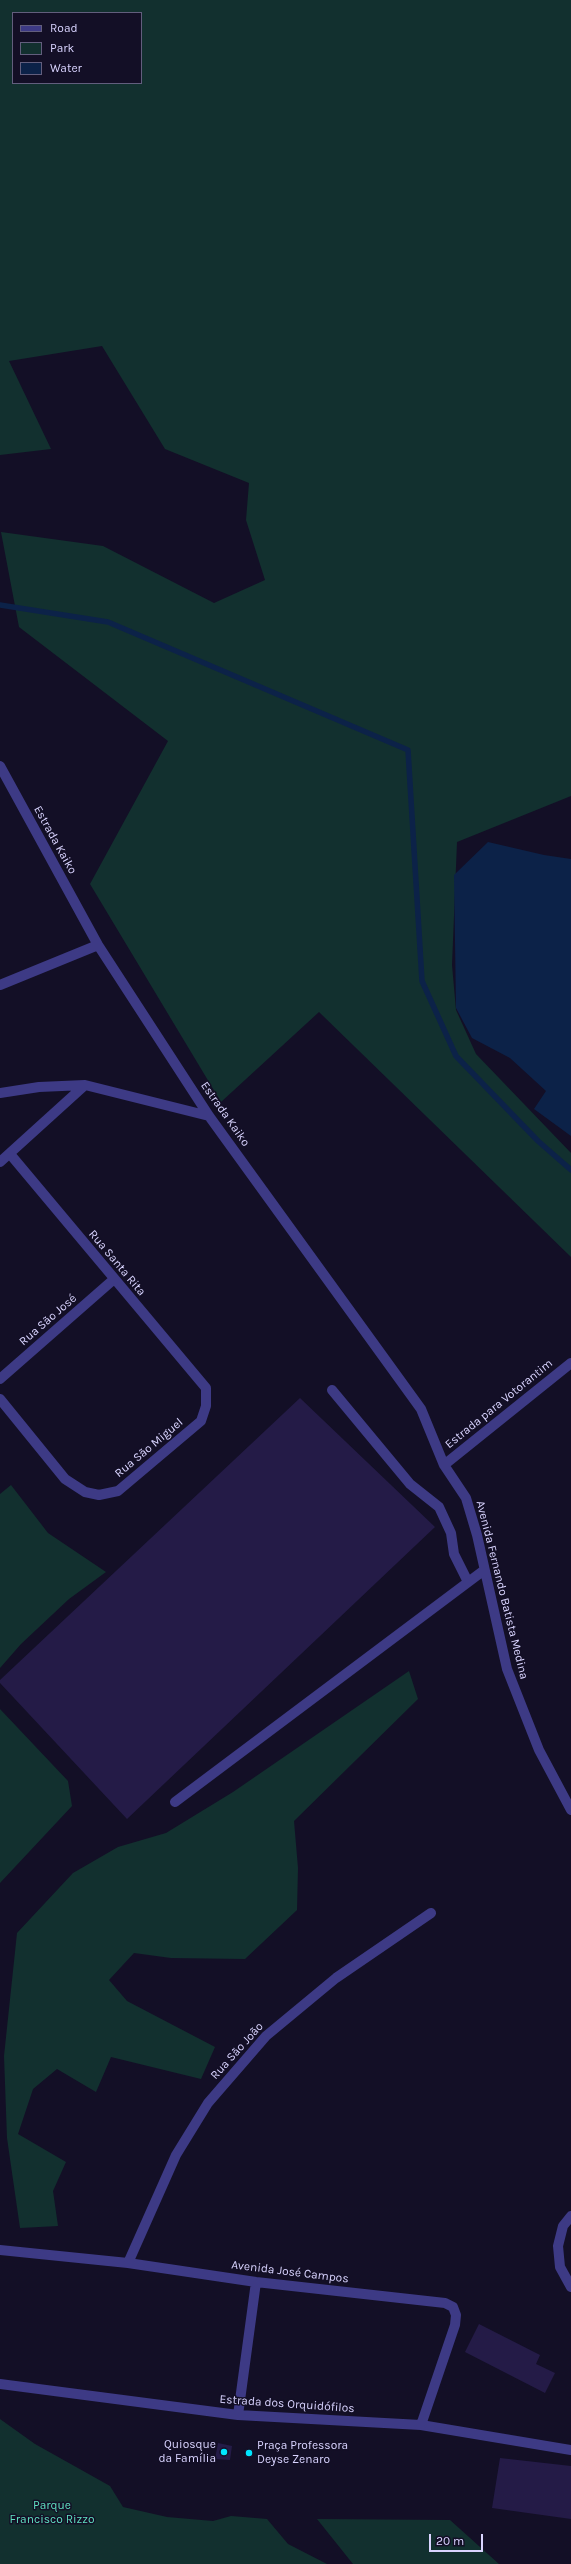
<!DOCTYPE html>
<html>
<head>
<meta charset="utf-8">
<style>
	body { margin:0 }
	#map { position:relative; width:571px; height:2564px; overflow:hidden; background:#130f26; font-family:Karla,sans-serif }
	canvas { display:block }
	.legend { position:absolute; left:12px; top:12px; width:130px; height:72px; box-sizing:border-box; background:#130f26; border:1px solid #625e7d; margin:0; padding:5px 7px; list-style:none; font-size:12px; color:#d9d4ff }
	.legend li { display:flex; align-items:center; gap:8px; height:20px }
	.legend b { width:20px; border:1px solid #625e7d }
	.scale { position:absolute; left:429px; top:2534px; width:54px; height:18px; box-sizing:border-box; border:2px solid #d9d4ff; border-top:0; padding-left:5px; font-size:12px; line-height:14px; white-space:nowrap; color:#d9d4ff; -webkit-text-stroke:3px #130f26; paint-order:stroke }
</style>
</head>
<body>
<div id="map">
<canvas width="571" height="2564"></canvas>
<ul class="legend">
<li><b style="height:5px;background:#3d3a85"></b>Road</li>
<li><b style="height:11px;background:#12302f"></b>Park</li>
<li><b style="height:11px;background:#0c2248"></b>Water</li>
</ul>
<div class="scale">20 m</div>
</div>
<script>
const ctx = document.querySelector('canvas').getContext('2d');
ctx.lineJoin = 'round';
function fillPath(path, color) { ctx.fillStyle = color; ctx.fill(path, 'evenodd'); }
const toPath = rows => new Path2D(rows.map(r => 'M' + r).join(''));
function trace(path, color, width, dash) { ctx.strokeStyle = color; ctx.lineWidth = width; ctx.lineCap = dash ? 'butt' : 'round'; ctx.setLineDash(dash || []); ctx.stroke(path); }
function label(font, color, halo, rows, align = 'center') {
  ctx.font = font + ' Karla,sans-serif'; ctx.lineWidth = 3; ctx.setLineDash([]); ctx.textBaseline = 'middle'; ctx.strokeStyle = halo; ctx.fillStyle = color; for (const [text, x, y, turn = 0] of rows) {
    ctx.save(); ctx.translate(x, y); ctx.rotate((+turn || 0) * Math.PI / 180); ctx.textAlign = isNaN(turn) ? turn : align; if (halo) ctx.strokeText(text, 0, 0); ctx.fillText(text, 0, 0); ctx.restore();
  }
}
fillPath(toPath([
	[0,0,571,0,571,796,457,842,452,965,456,1010,476,1054,571,1153,571,1257,319,1012,221,1102,90,884,168,741,19,627,1,532,103,546,214,603,265,580,246,520,249,483,165,449,102,346,9,361,51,449,0,455],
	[13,13,141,13,141,83,13,83],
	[11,1485,48,1533,106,1572,69,1599,21,1644,0,1668,0,1494],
	[409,1671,418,1699,294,1821,298,1868,297,1910,245,1959,171,1958,134,1953,109,1980,127,2001,215,2047,201,2079,111,2057,96,2092,57,2069,33,2089,18,2134,66,2162,53,2191,58,2226,20,2228,7,2138,4,2056,17,1933,73,1873,118,1847,166,1833,233,1792],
	[0,1709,68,1781,72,1806,0,1883],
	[0,2419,35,2444,110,2486,123,2507,167,2517,213,2521,231,2516,267,2519,288,2544,327,2564,0,2564],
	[317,2519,450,2520,499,2564,353,2564]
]), '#12302f');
fillPath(toPath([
	[488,842,544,855,571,859,571,1136,534,1109,546,1091,510,1058,472,1038,456,1008,454,875]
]), '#0c2248');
trace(toPath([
	[0,605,108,622,408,750,422,981,456,1056,538,1141,571,1170]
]), '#0c2248', 5.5);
fillPath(toPath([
	[300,1398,435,1527,127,1819,0,1683,0,1680],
	[479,2324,540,2355,536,2364,555,2373,545,2393,465,2352],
	[218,2443,232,2446,230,2460,215,2459],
	[500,2458,571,2466,571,2519,492,2508]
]), '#241b47');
trace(toPath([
	[0,766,98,945,209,1116,421,1409,444,1465,466,1498,477,1535,507,1669,539,1750,571,1810],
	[0,985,98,945],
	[0,1093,39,1087,85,1085,209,1116],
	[0,1162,85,1085],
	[0,1379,113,1280],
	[332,1390,410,1484,439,1507,451,1533,454,1554,468,1582],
	[0,1399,65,1479,85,1492,99,1495,118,1491,201,1421,206,1406,206,1388,10,1154],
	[444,1465,571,1363],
	[175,1802,483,1571],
	[571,2216,563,2226,558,2246,560,2267,571,2287],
	[0,2250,128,2263,256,2282,445,2303,453,2307,456,2315,455,2325,421,2425],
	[128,2263,176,2155,208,2103,266,2036,336,1978,431,1913],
	[0,2384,238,2415,421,2425,571,2450],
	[238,2415,256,2282]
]), '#3d3a85', 10);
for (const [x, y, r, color] of [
	[224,2452,4,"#00e5ff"],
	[249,2453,4,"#00e5ff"]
]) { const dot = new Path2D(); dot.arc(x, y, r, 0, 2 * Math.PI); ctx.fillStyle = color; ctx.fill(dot); trace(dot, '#130f26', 1.5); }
label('12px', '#d9d4ff', '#130f26', [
	["Estrada Kaiko",55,840,61],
	["Estrada Kaiko",225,1114,55],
	["Rua Santa Rita",117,1263,50],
	["Rua São José",48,1320,-41],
	["Estrada para Votorantim",499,1404,-39],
	["Rua São Miguel",149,1448,-40],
	["Avenida Fernando Batista Medina",502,1590,76],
	["Rua São João",237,2051,-48],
	["Avenida José Campos",290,2272,7],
	["Estrada dos Orquidófilos",287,2404,4]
]);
label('12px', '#d9d4ff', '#130f26', [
	["Quiosque",216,2445],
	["da Família",216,2459],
	["Praça Professora",257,2446,"left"],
	["Deyse Zenaro",257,2460,"left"]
], 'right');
label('12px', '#5fe0c0', '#130f26', [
	["Parque",52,2506],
	["Francisco Rizzo",52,2520]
]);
</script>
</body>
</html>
